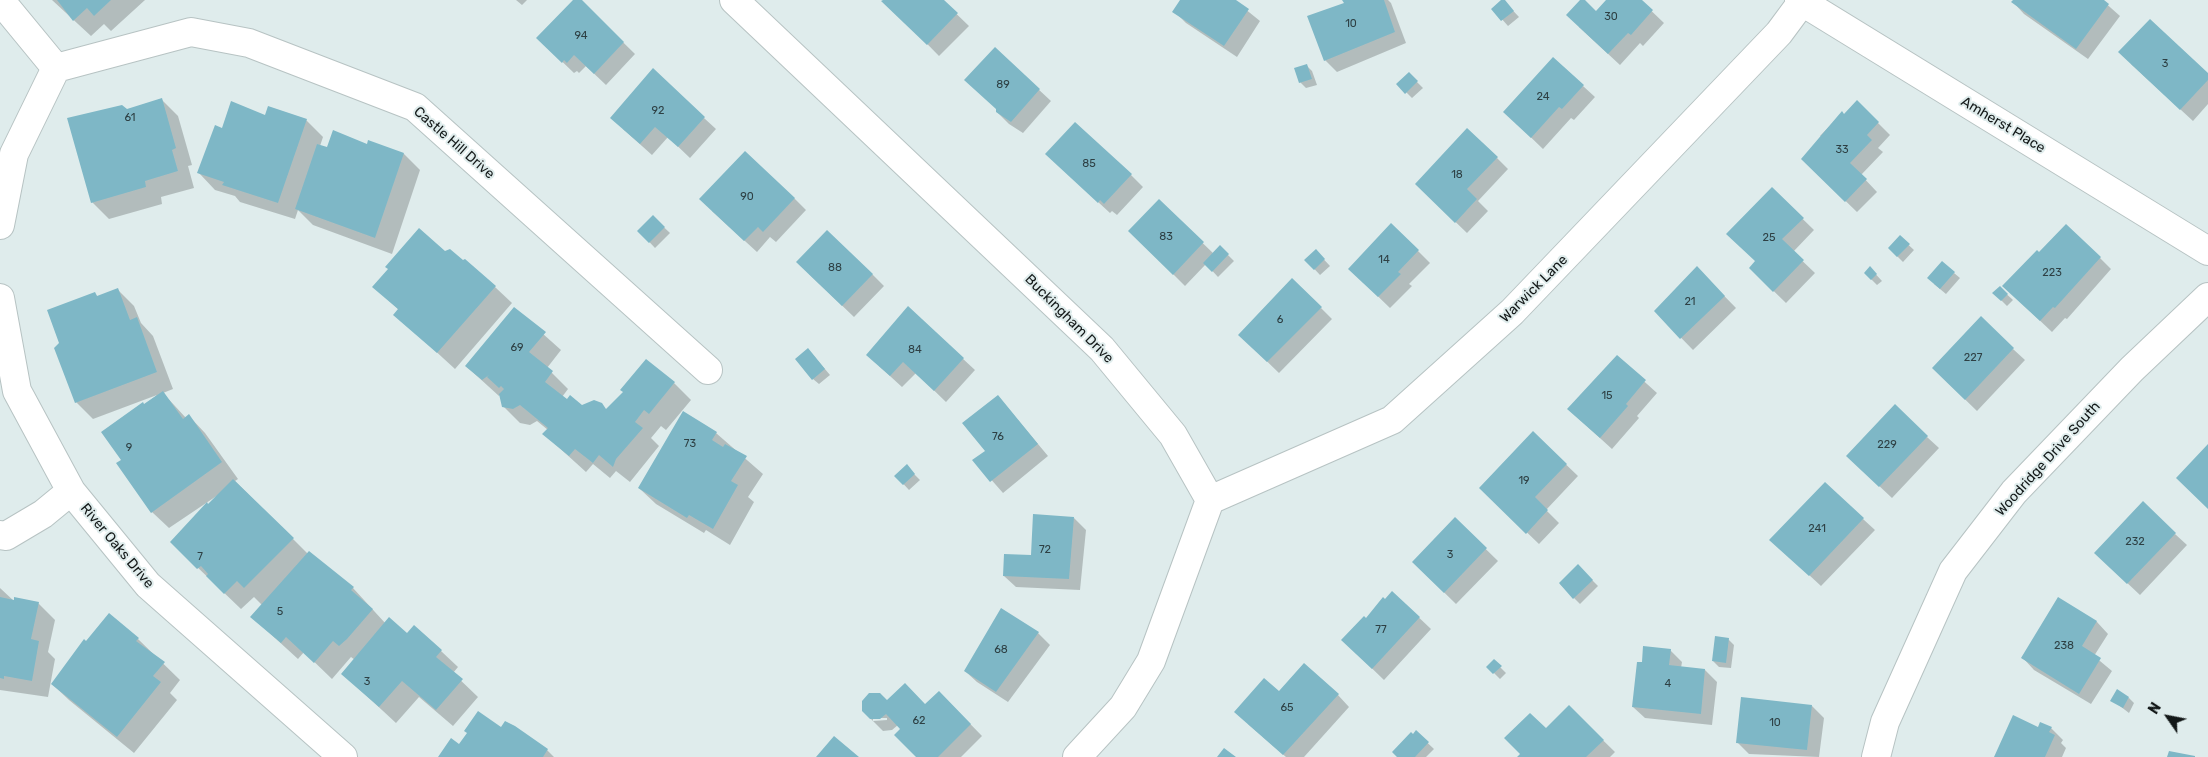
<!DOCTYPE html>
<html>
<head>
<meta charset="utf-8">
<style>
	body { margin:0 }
	#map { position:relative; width:2208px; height:757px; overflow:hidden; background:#dfecec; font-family:Rubik,sans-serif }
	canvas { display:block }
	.north { position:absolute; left:2143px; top:692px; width:50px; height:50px; -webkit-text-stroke:4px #dfecec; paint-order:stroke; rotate:303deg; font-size:14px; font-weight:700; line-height:20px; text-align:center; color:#131818 }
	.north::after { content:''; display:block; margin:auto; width:18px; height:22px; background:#131818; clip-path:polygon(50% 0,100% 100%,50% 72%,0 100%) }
</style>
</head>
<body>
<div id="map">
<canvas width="2208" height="757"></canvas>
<div class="north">N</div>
</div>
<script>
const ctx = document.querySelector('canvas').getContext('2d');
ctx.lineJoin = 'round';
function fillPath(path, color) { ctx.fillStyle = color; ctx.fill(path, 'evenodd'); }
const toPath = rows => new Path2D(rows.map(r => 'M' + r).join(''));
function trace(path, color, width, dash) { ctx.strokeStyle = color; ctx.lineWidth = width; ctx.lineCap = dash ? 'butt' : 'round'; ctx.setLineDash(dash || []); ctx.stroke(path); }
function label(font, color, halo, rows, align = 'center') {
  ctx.font = font + ' Rubik,sans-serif'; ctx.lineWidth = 4; ctx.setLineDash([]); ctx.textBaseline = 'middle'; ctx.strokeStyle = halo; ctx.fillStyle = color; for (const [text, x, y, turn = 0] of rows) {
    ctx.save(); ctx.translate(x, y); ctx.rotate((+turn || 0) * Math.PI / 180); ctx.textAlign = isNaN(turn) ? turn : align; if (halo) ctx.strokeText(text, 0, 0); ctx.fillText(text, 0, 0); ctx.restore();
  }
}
fillPath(toPath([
	[52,0,145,0,111,31,104,24,91,36],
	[516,0,527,0,522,5],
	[575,0,580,0,635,54,606,85,586,66,579,73,577,71,574,73,550,50],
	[884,0,942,0,969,26,939,56],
	[1182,0,1234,0,1260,21,1237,57,1186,23,1174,11],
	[1344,0,1388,0,1391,3,1406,43,1337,72,1325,60,1345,4],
	[1503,0,1519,17,1508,26,1493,9],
	[1582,0,1596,13,1608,0,1640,0,1664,23,1643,46,1640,43,1620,65,1579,27],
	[2014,0,2102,0,2120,16,2088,59,2024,14,2013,2],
	[995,49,1051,101,1023,133,1009,124,997,112],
	[2131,64,2208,75,2208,104,2193,121],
	[1306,65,1312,71,1317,85,1306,88,1300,82],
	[1409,74,1423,88,1412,98,1398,84],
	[1583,86,1595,97,1574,120,1571,118,1543,149,1516,123],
	[161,99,178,116,192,165,188,166,194,188,161,197,162,204,109,219,92,202,126,110],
	[1857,102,1890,135,1878,148,1883,152,1861,175,1877,192,1857,212,1802,159,1823,138,1820,136,1842,113,1844,115],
	[266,116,306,120,323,137,320,146,328,149,367,145,404,154,420,170,392,254,313,225,298,210,295,219,240,202,235,196,215,190,199,173,222,129],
	[704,118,716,129,690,158,668,137,652,155,623,129],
	[1497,158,1508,169,1478,201,1488,211,1467,233,1416,184],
	[1059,166,1131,175,1143,187,1117,215,1112,211,1110,213],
	[1772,189,1814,230,1793,252,1815,273,1786,303,1750,268,1757,262],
	[794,198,806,210,776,242,770,237,757,252,712,211],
	[1159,201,1214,254,1220,247,1234,261,1218,277,1206,264,1185,286,1130,231],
	[653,217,670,233,655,248,639,231],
	[1392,225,1430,263,1409,284,1412,286,1390,308,1361,280],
	[1900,237,1914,250,1903,262,1889,248],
	[1316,251,1330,266,1320,275,1306,260],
	[445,252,495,287,512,303,455,369,395,314,399,310,374,287],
	[2039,254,2100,258,2111,269,2067,319,2065,318,2052,332,2016,298],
	[1697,268,1736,308,1693,350,1655,311],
	[1870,268,1882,281,1877,285,1865,273],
	[1954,273,1960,278,1946,294,1934,284],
	[809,274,872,274,884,286,854,317],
	[2000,288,2013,300,2007,306,1994,293],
	[118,290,134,306,141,323,153,336,173,389,163,393,186,418,189,416,205,433,238,479,235,481,308,554,353,588,386,624,441,651,458,667,453,673,478,697,453,726,419,697,396,723,343,674,355,660,351,657,332,679,304,652,298,659,252,617,262,605,254,597,241,609,171,542,221,493,169,528,152,512,144,405,157,395,93,419,76,402,95,294,98,297],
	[514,308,561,350,547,368,568,389,562,397,582,406,607,410,674,383,691,400,666,430,661,426,651,438,659,446,630,482,616,471,610,478,593,464,586,472,544,434,548,430,537,421,530,425,520,423,503,406,501,394,499,396,466,366],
	[908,308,975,370,946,402,916,373,902,387,879,366],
	[1321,308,1332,319,1279,373,1251,346],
	[2013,349,2025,360,1977,411,1945,380],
	[814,356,830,375,819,384,813,379],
	[1617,357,1657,393,1637,416,1639,418,1612,449,1568,409],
	[998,396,1048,456,1003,493,974,460,986,451],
	[716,433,763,474,748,497,754,502,730,545,706,530,704,533,656,504,639,488],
	[1533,433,1578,476,1546,510,1559,523,1539,544,1492,499],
	[1927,437,1939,448,1892,498,1859,467],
	[906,466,920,480,909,490,896,476],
	[1074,518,1086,530,1080,590,1016,587,1004,576,1033,556],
	[1455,519,1498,561,1456,604,1413,562],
	[1863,519,1875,530,1821,586,1783,551],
	[2175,534,2187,545,2140,595,2107,564],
	[1578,566,1598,586,1580,604,1560,584],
	[0,588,15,602,38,603,55,620,48,652,55,659,48,697,0,690],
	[1392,592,1431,629,1384,680,1355,652,1366,620],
	[2058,599,2097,622,2108,634,2094,656,2112,671,2091,704,2034,670,2023,658],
	[1038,633,1050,645,1008,702,977,682,965,671],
	[138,639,180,680,170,693,177,700,134,753,69,700,52,684,86,642],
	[1728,639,1734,645,1731,668,1719,667,1713,661],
	[1670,650,1682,662,1681,668,1705,670,1717,682,1712,725,1645,718,1633,707,1643,664],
	[1494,661,1506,673,1500,679,1488,667],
	[939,692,982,736,961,757,918,757,898,725,892,730,883,731,863,711,925,706],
	[873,718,887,718,887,720,873,721],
	[1279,693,1338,695,1349,707,1304,757,1286,757,1248,724],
	[2129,698,2134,703,2129,713,2112,700],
	[1812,706,1824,718,1819,757,1749,754,1737,742],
	[1569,707,1615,752,1610,757,1519,757],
	[2051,728,2063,740,2061,743,2066,748,2062,757,1996,757,2038,729],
	[501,729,547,750,554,757,439,757,459,746],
	[1416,732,1434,749,1426,757,1399,757]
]), '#0003');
fillPath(toPath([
	[57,0,111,0,94,16,87,8,73,21],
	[573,0,582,0,624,42,594,74,574,55,567,63,564,60,562,63,536,38],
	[883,0,944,0,958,13,927,45,881,1],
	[1180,0,1236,0,1249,9,1224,46,1172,12],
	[1342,0,1384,0,1395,32,1324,61,1307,16,1344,3],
	[1501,0,1505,0,1514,11,1501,21,1491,9],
	[1580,0,1585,0,1596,11,1606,0,1642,0,1653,10,1631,35,1628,33,1608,54,1566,15],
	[2013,0,2104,0,2109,4,2076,49,2011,2],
	[2150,19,2208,73,2208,80,2180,110,2118,52],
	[995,47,1040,89,1011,122,996,112,996,109,964,80],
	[1553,57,1584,85,1562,109,1559,107,1531,138,1503,112],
	[1307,64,1312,79,1299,83,1294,68],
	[653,68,705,117,678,147,655,127,640,144,610,118],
	[1409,72,1418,81,1405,94,1396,84],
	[162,98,176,148,172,150,178,171,145,181,146,187,91,203,67,118,122,105,127,109],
	[1857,100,1879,122,1867,135,1872,140,1850,163,1867,179,1845,202,1801,159,1842,111,1844,114],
	[231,101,265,115,268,106,307,119,278,203,222,185,224,182,197,173,215,125,222,128],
	[1075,122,1132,174,1104,204,1100,200,1098,203,1045,154],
	[1467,128,1498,157,1467,189,1477,199,1455,223,1415,184],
	[333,130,367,144,368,140,404,153,375,238,295,209,317,144,327,147],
	[745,151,795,198,763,232,758,227,744,241,699,199],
	[1772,187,1804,218,1782,239,1804,260,1773,292,1749,268,1755,261,1726,234],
	[1159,199,1204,242,1173,275,1128,231],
	[653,215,665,227,649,243,637,231],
	[1391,223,1419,250,1398,272,1401,274,1378,297,1348,269],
	[2066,224,2101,257,2055,308,2053,307,2040,321,2002,286,2037,250,2039,252],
	[419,228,445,251,450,249,463,260,465,259,496,286,437,353,393,315,398,309,372,287,388,269,385,267],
	[827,230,873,274,842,306,796,262],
	[1900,235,1910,244,1897,257,1888,248],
	[1220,245,1229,254,1212,272,1203,263],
	[1316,249,1325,259,1314,270,1304,260],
	[1942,261,1955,272,1940,289,1927,278],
	[1697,266,1725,296,1680,339,1654,311],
	[1870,266,1877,274,1871,280,1864,273],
	[1292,278,1322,307,1267,362,1238,335],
	[2000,286,2008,294,2001,301,1992,293],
	[118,288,130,320,137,317,157,372,75,403,54,348,59,343,47,310,95,292,97,296],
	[908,306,964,358,934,391,903,362,890,376,866,355],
	[514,307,546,332,529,352,553,371,545,382,567,399,570,395,582,405,594,400,602,403,606,409,623,392,620,390,646,359,675,382,649,414,644,410,635,422,643,428,616,459,613,467,599,455,593,463,575,449,569,456,542,434,548,428,520,405,513,409,502,407,499,394,504,389,501,386,499,388,487,377,489,375,482,380,465,366],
	[1981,316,2014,348,1965,400,1932,368],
	[808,348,825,369,812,380,795,359],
	[1617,355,1646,380,1626,404,1628,406,1600,438,1567,409],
	[163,391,183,419,189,414,222,462,151,513,116,463,121,460,101,432,143,402,144,404],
	[998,395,1038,444,990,482,972,460,985,451,962,423],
	[1895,404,1928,436,1879,487,1846,456],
	[683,411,717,432,712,440,723,447,725,444,747,456,731,481,738,485,713,529,689,515,687,518,638,488],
	[1533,431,1567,464,1535,497,1548,510,1526,534,1479,488],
	[2208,444,2208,509,2176,478],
	[907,464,915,474,903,485,894,476],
	[233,479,294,538,244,588,237,581,224,594,206,576,208,574,201,566,197,569,170,542,207,502,208,504],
	[1825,482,1864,518,1809,576,1769,540],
	[2143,501,2176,533,2127,584,2094,553],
	[1033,514,1074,517,1069,579,1003,576,1004,554,1031,555],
	[1455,517,1487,548,1444,593,1412,562],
	[309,551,354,587,351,590,373,609,347,639,339,646,333,641,314,663,286,637,281,643,250,617],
	[1578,564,1593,580,1573,599,1559,583],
	[1392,591,1420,617,1372,669,1341,640,1364,616,1366,618,1383,597,1385,599],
	[0,597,14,600,14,597,39,602,31,639,39,641,32,681,4,676,4,679,0,678],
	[2058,597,2097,621,2082,646,2101,658,2079,694,2021,658],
	[1001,608,1039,632,996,692,964,671],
	[109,613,139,638,136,641,165,662,153,676,161,682,117,737,51,684,84,639,86,641],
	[389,617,407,633,414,625,442,650,436,657,463,679,436,710,402,681,379,707,341,674],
	[1715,636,1729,638,1726,663,1712,661],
	[1643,646,1671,649,1669,665,1705,669,1701,714,1632,707,1637,662,1642,662],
	[1494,659,1502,666,1493,674,1486,667],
	[1304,663,1339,694,1283,755,1234,712,1264,678,1279,691],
	[905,683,925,704,939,691,971,724,938,757,916,757,894,735,900,729,886,714,880,719,870,719,862,711,862,701,869,693,880,693,887,700],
	[2117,689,2129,697,2123,708,2110,701],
	[1741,697,1812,705,1807,750,1736,743],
	[1569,705,1604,740,1586,757,1517,757,1520,754,1504,738,1530,713,1546,728],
	[478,711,501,727,505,721,515,726,548,749,543,757,438,757,451,738,459,744,467,733,464,731],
	[2013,715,2038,727,2040,722,2052,727,2049,732,2055,735,2045,757,1994,757],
	[1416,730,1429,742,1415,757,1397,757,1392,752,1411,732,1413,734],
	[834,736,859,757,816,757],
	[1224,748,1236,757,1217,757],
	[2169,751,2195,756,2195,757,2167,757]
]), '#7eb7c6');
const minor = toPath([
	[734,0,1102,349,1173,435,1210,500,1151,661,1123,707,1077,757],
	[1799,0,2208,251],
	[56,68,191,32,249,43,415,107,708,370],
	[0,225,14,154,56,68,0,0],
	[0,298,17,391,71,491,148,585,343,757],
	[1210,500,1392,420,1512,312,1779,33,1802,2],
	[0,535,6,536,43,514,71,491],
	[1876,757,1885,722,1953,571,2014,492,2132,369,2208,297]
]);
trace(minor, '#b7c3c3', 30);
trace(minor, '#fff', 28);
label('11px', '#2e4044', null, [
	["30",1611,17],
	["10",1351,24],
	["94",581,36],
	["3",2165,64],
	["89",1003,85],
	["24",1543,97],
	["92",658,111],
	["61",130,118],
	["33",1842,150],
	["85",1089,164],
	["18",1457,175],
	["90",747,197],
	["83",1166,237],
	["25",1769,238],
	["14",1384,260],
	["88",835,268],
	["223",2052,273],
	["21",1690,302],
	["6",1280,320],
	["69",517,348],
	["84",915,350],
	["227",1973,358],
	["15",1607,396],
	["76",998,437],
	["73",690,444],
	["229",1887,445],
	["9",129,448],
	["19",1524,481],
	["241",1817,529],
	["232",2135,542],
	["72",1045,550],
	["3",1450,555],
	["7",200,557],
	["5",280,612],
	["77",1381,630],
	["238",2064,646],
	["68",1001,650],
	["3",367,682],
	["4",1668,684],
	["65",1287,708],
	["62",919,721],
	["10",1775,723]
]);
label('14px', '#131818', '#dfecec', [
	["Amherst Place",2003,125,31],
	["Castle Hill Drive",454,143,41],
	["Warwick Lane",1534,289,-45],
	["Buckingham Drive",1069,319,45],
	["Woodridge Drive South",2048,459,-48],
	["River Oaks Drive",117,546,50]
]);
</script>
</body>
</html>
